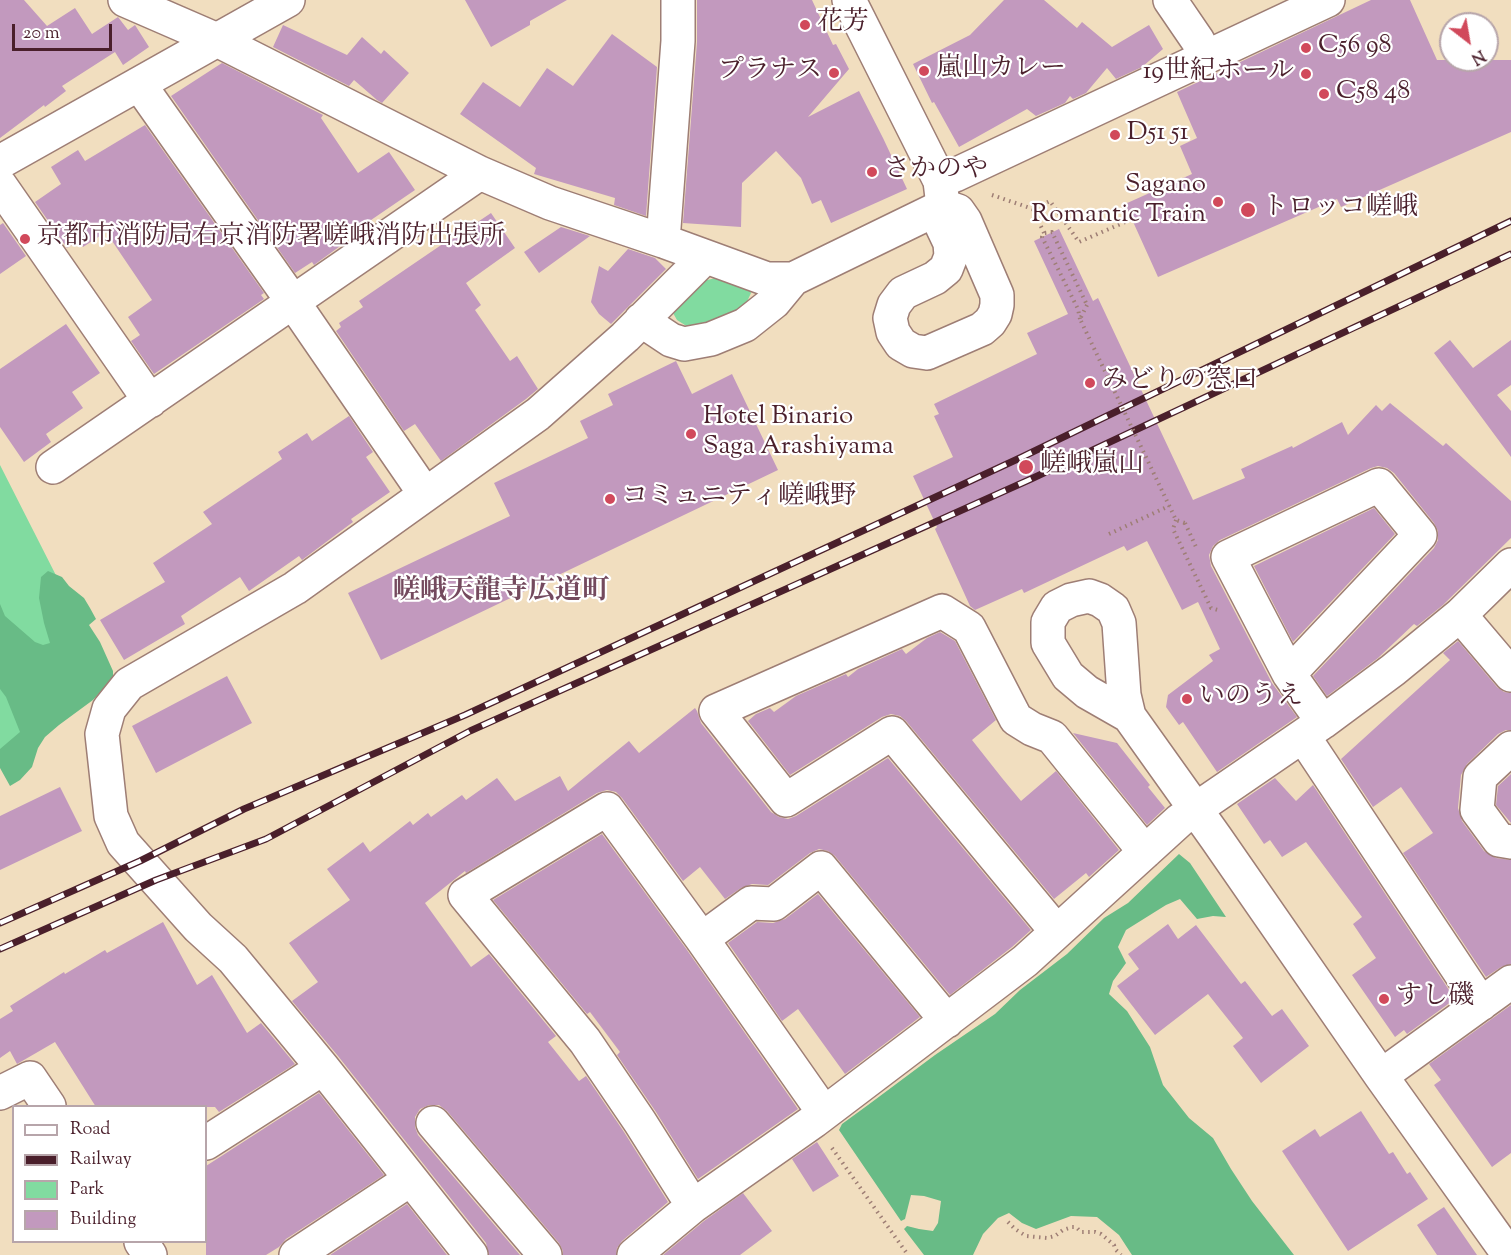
<!DOCTYPE html>
<html>
<head>
<meta charset="utf-8">
<style>
	body { margin:0 }
	#map { position:relative; width:1511px; height:1255px; overflow:hidden; background:#f1debf; font-family:"Sorts Mill Goudy",serif }
	canvas { display:block }
	.legend { position:absolute; left:12px; top:1105px; width:195px; height:138px; box-sizing:border-box; background:#fff; border:2px solid #b7a5aa; margin:0; padding:8px 10px; list-style:none; font-size:18px; color:#4a1f2b }
	.legend li { display:flex; align-items:center; gap:12px; height:30px }
	.legend b { width:30px; border:2px solid #b7a5aa }
	.north { position:absolute; left:1439px; top:12px; width:60px; height:60px; box-sizing:border-box; background:#fff; border:2px solid #b7a5aa; border-radius:50%; rotate:149deg; font-size:16px; font-weight:700; line-height:24px; text-align:center; color:#4a1f2b }
	.north::after { content:''; display:block; margin:auto; width:21px; height:27px; background:#d1495b; clip-path:polygon(50% 0,100% 100%,50% 72%,0 100%) }
	.scale { position:absolute; left:12px; top:24px; width:100px; height:27px; box-sizing:border-box; border:3px solid #4a1f2b; border-top:0; padding-left:8px; font-size:18px; line-height:21px; white-space:nowrap; color:#4a1f2b; -webkit-text-stroke:4px #fff; paint-order:stroke }
</style>
</head>
<body>
<div id="map">
<canvas width="1511" height="1255"></canvas>
<ul class="legend">
<li><b style="height:8px;background:#fff"></b>Road</li>
<li><b style="height:8px;background:#4a1f2b"></b>Railway</li>
<li><b style="height:16px;background:#81dba0"></b>Park</li>
<li><b style="height:16px;background:#c299be"></b>Building</li>
</ul>
<div class="north">N</div>
<div class="scale">20 m</div>
</div>
<script>
const ctx = document.querySelector('canvas').getContext('2d');
ctx.lineJoin = 'round';
function fillPath(path, color) { ctx.fillStyle = color; ctx.fill(path, 'evenodd'); }
const toPath = rows => new Path2D(rows.map(r => 'M' + r).join(''));
function trace(path, color, width, dash) { ctx.strokeStyle = color; ctx.lineWidth = width; ctx.lineCap = dash ? 'butt' : 'round'; ctx.setLineDash(dash || []); ctx.stroke(path); }
function label(font, color, halo, rows, align = 'center') {
  ctx.font = font + ' "Sorts Mill Goudy","Noto Serif JP",serif'; ctx.lineWidth = 4.5; ctx.setLineDash([]); ctx.textBaseline = 'middle'; ctx.strokeStyle = halo; ctx.fillStyle = color; for (const [text, x, y, turn = 0] of rows) {
    ctx.save(); ctx.translate(x, y); ctx.rotate((+turn || 0) * Math.PI / 180); ctx.textAlign = isNaN(turn) ? turn : align; if (halo) ctx.strokeText(text, 0, 0); ctx.fillText(text, 0, 0); ctx.restore();
  }
}
fillPath(toPath([
	[716,278,749,288,751,293,745,306,734,315,702,327,688,327,677,320,673,313,698,282],
	[0,465,103,668,0,752]
]), '#81dba0');
fillPath(toPath([
	[48,571,62,577,69,586,84,598,90,608,96,619,89,625,100,642,113,671,113,678,93,700,59,725,45,737,38,748,32,767,20,780,10,786,0,768,0,749,20,732,6,697,0,689,0,604,5,616,35,642,43,645,50,643,44,623,39,598,41,577],
	[1179,854,1190,863,1226,917,1213,916,1197,919,1180,899,1166,905,1126,930,1118,947,1126,963,1113,981,1109,994,1127,1011,1150,1047,1163,1085,1189,1118,1213,1138,1231,1169,1252,1201,1294,1255,1132,1255,1119,1235,1097,1217,1071,1216,1036,1229,1022,1223,1009,1213,998,1218,983,1234,973,1255,924,1255,904,1229,907,1226,919,1229,933,1231,938,1223,941,1201,924,1196,911,1195,905,1219,901,1221,839,1130,842,1124,868,1105,935,1055,995,1014,1020,990,1067,954,1104,918,1128,903]
]), '#68bb86');
fillPath(toPath([
	[0,0,24,0,47,26,75,8,92,34,118,17,128,30,135,25,149,47,123,65,115,52,62,86,66,91,45,107,44,105,0,138],
	[465,0,567,0,530,21,530,25,491,47],
	[697,0,812,0,833,45,836,44,849,69,808,117,859,91,883,138,907,189,831,223,821,200,812,204,801,178,776,151,742,183,741,227,683,223,697,42],
	[1004,0,1044,0,1077,28,1082,22,1112,47,1149,25,1163,49,1142,67,1116,79,1107,68,1086,93,1073,99,1070,96,1065,103,1036,116,1027,109,959,147,934,102,932,103,913,64,970,35],
	[1371,0,1410,0,1437,60,1511,60,1511,132,1341,207,1337,199,1158,277,1125,204,1192,174,1180,146,1197,138,1177,92],
	[283,25,347,55,362,37,381,54,384,50,409,73,382,103,377,100,354,80,349,86,273,47],
	[612,34,657,67,646,216,614,205,615,198,534,174,536,168,460,114,483,82,520,107,547,68,573,86],
	[222,63,323,115,321,118,358,173,389,152,415,190,352,233,341,242,343,244,314,265,312,262,295,273,171,96],
	[145,125,264,293,261,295,264,299,154,374,131,341,140,335,128,317,152,300,106,232,83,247,79,240,67,248,35,202,61,184,51,167,78,150,85,161],
	[491,213,515,248,466,283,481,305,475,310,510,361,517,356,538,389,526,399,441,461,415,424,404,431,336,331,341,327,339,323,363,307,359,301,450,239,451,240],
	[3,223,26,256,0,274,0,225],
	[561,227,590,236,539,273,524,252],
	[1059,229,1093,301,1098,298,1193,500,1245,478,1241,469,1292,446,1293,448,1342,422,1348,435,1376,405,1382,411,1390,403,1443,446,1446,443,1511,501,1511,538,1443,605,1417,626,1414,624,1378,658,1327,696,1313,676,1434,548,1438,540,1438,531,1434,523,1394,473,1387,468,1378,466,1371,468,1220,540,1213,546,1209,555,1211,566,1272,683,1297,717,1217,772,1183,722,1179,725,1166,707,1168,695,1213,661,1209,655,1220,649,1198,602,1182,610,1147,541,1127,551,1124,546,1024,593,1022,589,975,610,970,606,935,529,937,527,913,476,953,457,934,416,939,414,934,404,1037,354,1027,333,1068,314,1034,241],
	[628,249,655,258,666,269,611,324,599,314,591,302,599,266,608,271],
	[66,324,100,373,72,392,83,408,46,434,51,442,24,462,0,427,0,369],
	[1450,340,1473,368,1511,340,1511,385,1497,395,1511,411,1511,457,1434,353],
	[676,361,692,394,732,374,778,470,381,660,348,593,510,516,494,483,588,438,580,421,613,405,608,394],
	[349,416,373,452,366,457,390,492,351,519,353,522,302,560,299,556,249,591,240,577,181,616,185,624,124,660,100,620,165,582,153,563,212,524,203,512,282,459,278,452,307,433,312,441],
	[1374,508,1395,534,1293,642,1254,566],
	[940,632,955,641,996,720,972,740,1002,778,1021,801,1056,771,1119,850,1089,877,1086,873,1054,899,906,721,900,716,891,714,882,717,790,775,748,721,756,714,770,708,774,712,796,696,846,674,848,677,858,669,902,649,906,654,927,638],
	[1458,641,1497,687,1504,692,1511,693,1511,730,1506,730,1498,734,1467,764,1461,775,1458,808,1462,821,1484,851,1496,858,1511,860,1511,964,1501,967,1486,977,1403,853,1433,833,1401,787,1373,807,1341,759,1450,660,1443,653],
	[227,676,252,723,156,773,132,726],
	[695,708,697,711,701,723,771,812,779,817,788,819,796,816,888,758,1031,930,1012,947,950,995,835,856,828,851,819,849,810,853,768,885,752,884,741,888,725,899,700,867,683,881,622,798,616,792,607,790,597,793,466,873,465,871,425,903,471,967,489,954,556,1036,548,1042,579,1081,586,1076,624,1132,668,1202,622,1241,617,1248,616,1255,563,1255,563,1251,559,1243,447,1111,439,1105,429,1105,420,1109,415,1117,415,1127,418,1135,520,1255,489,1255,486,1243,338,1056,292,1001,318,982,289,943,350,900,327,869,363,842,370,852,410,821,413,825,428,813,431,817,462,795,466,800,497,778,515,801,560,776,568,791,629,741,639,753],
	[1073,733,1117,743,1150,785,1148,787,1165,808,1147,825],
	[1511,774,1511,823,1496,805,1498,786],
	[1275,778,1296,801,1313,785,1455,999,1407,1034,1404,1030,1395,1037,1352,975,1376,958,1353,924,1362,917,1306,842,1282,857,1270,840,1264,844,1237,804],
	[60,787,82,831,0,870,0,816],
	[602,834,687,950,798,1109,698,1179,656,1112,617,1055,620,1052,590,1012,587,1014,493,900],
	[818,894,920,1017,845,1074,798,1009,782,1021,728,943,757,922,773,923,785,919],
	[163,922,197,985,212,975,247,1033,261,1023,295,1064,219,1112,215,1107,96,1107,55,1042,17,1064,10,1051,0,1058,0,1019,13,1011,10,1006,64,972,65,974,105,950,107,953],
	[1168,924,1178,939,1196,925,1241,984,1245,981,1272,1016,1282,1009,1309,1046,1261,1083,1233,1046,1243,1038,1208,994,1155,1035,1117,986,1139,969,1128,954],
	[1511,1005,1511,1153,1492,1167,1434,1085,1441,1080,1429,1064],
	[319,1093,384,1175,286,1239,279,1247,266,1255,206,1255,206,1166],
	[1361,1111,1389,1154,1393,1152,1407,1174,1410,1172,1428,1199,1348,1251,1282,1151,1315,1129,1320,1137],
	[817,1142,839,1176,813,1192,792,1159],
	[743,1193,772,1231,740,1255,663,1255,704,1221],
	[407,1204,447,1255,330,1255],
	[1444,1207,1477,1255,1437,1255,1417,1225]
]), '#c299be');
const minor = toPath([
	[125,0,217,40,480,173,550,203,663,241,767,279,793,279,943,206,958,211,965,221,997,295,997,305,995,314,990,322,982,329,927,353,913,351,901,344,893,332,890,318,894,305,903,293,935,278,946,269,951,256,950,243,941,224,943,206],
	[1170,0,1198,41],
	[139,84,293,302,425,494],
	[0,162,288,0],
	[940,181,955,175,1328,0],
	[0,185,150,401],
	[663,241,678,41,678,0],
	[641,320,671,340,684,344,711,339,745,325,774,302,793,279],
	[53,467,480,173],
	[1460,615,1511,675],
	[1289,674,1420,535,1379,485,1228,557,1289,674,1323,722],
	[1129,716,1087,692,1068,676,1048,643,1048,622,1057,607,1071,600,1089,596,1100,600,1113,609,1119,623,1124,695,1129,716,1216,838,1381,1076,1509,1255],
	[1303,736,1481,1004],
	[1511,748,1480,777,1477,810,1499,840,1511,842],
	[1057,932,892,733,786,800,716,711,942,611,969,628,1016,719,1032,729,1052,737,1145,852],
	[702,939,751,903,774,904,821,868,947,1021],
	[1381,1076,1511,982],
	[0,1093,30,1078,49,1106],
	[433,1123,545,1255],
	[206,1143,323,1068],
	[693,1206,640,1122,585,1041,465,895,607,809,702,939,824,1113],
	[141,1242,150,1255],
	[296,1255,411,1179],
	[471,1255,323,1068,233,959,198,927,123,843,111,816,102,734,109,709,129,684,295,588,538,414,625,337,705,257],
	[634,1255,693,1206,814,1121,1025,961,1180,820,1323,722,1393,670,1460,615,1511,565]
]);
const major = toPath([
	[849,0,940,181,943,206]
]);
trace(minor, '#9e7e75', 36);
trace(major, '#9e7e75', 36);
trace(toPath([
	[992,195,1033,209],
	[1044,233,1033,209,1050,201,1079,242,1132,219],
	[1080,319,1078,309,1042,237,1044,233,1052,232,1087,305],
	[1176,520,1173,529,1211,608,1218,610],
	[1185,523,1196,547],
	[1109,534,1169,506],
	[832,1148,908,1255],
	[1008,1222,1015,1229,1026,1236,1047,1238,1055,1236,1063,1230,1072,1227,1076,1227,1081,1232,1095,1232,1101,1234,1114,1245,1115,1249,1121,1255]
]), '#9e7e75', 4, [1.5, 4.5]);
trace(minor, '#fff', 33);
trace(major, '#fff', 33);
const rail = toPath([
	[0,923,140,861,244,809,465,715,1022,457,1511,221],
	[0,949,156,880,266,839,470,731,1031,479,1511,254]
]);
trace(rail, '#4a1f2b', 7);
trace(rail, '#fff', 4.5, [14]);
trace(toPath([
	[1087,305,1080,319,1176,520,1185,523]
]), '#9e7e75', 4, [1.5, 4.5]);
for (const [x, y, r, color] of [
	[805,25,6,"#d1495b"],
	[1306,48,6,"#d1495b"],
	[924,71,6,"#d1495b"],
	[834,73,6,"#d1495b"],
	[1306,74,6,"#d1495b"],
	[1324,94,6,"#d1495b"],
	[1115,135,6,"#d1495b"],
	[872,172,6,"#d1495b"],
	[1218,202,6,"#d1495b"],
	[1248,210,8,"#d1495b"],
	[25,239,6,"#d1495b"],
	[1090,383,6,"#d1495b"],
	[691,434,6,"#d1495b"],
	[1026,467,8,"#d1495b"],
	[610,499,6,"#d1495b"],
	[1187,699,6,"#d1495b"],
	[1384,999,6,"#d1495b"]
]) { const dot = new Path2D(); dot.arc(x, y, r, 0, 2 * Math.PI); ctx.fillStyle = color; ctx.fill(dot); trace(dot, '#fff', 2); }
label('26px', '#4a1f2b', '#fff', [
	["花芳",817,25],
	["C56 98",1318,48],
	["嵐山カレー",936,71],
	["プラナス",822,73,"right"],
	["19世紀ホール",1294,74,"right"],
	["C58 48",1336,94],
	["D51 51",1127,135],
	["さかのや",884,172],
	["Sagano",1206,187,"right"],
	["Romantic Train",1206,217,"right"],
	["トロッコ嵯峨",1262,210],
	["京都市消防局右京消防署嵯峨消防出張所",37,239],
	["みどりの窓口",1102,383],
	["Hotel Binario",703,419],
	["Saga Arashiyama",703,449],
	["嵯峨嵐山",1040,467],
	["コミュニティ嵯峨野",622,499],
	["いのうえ",1199,699],
	["すし磯",1396,999]
], 'left');
label('bold 27px', '#744a5e', '#fff', [
	["嵯峨天龍寺広道町",501,593]
]);
</script>
</body>
</html>
